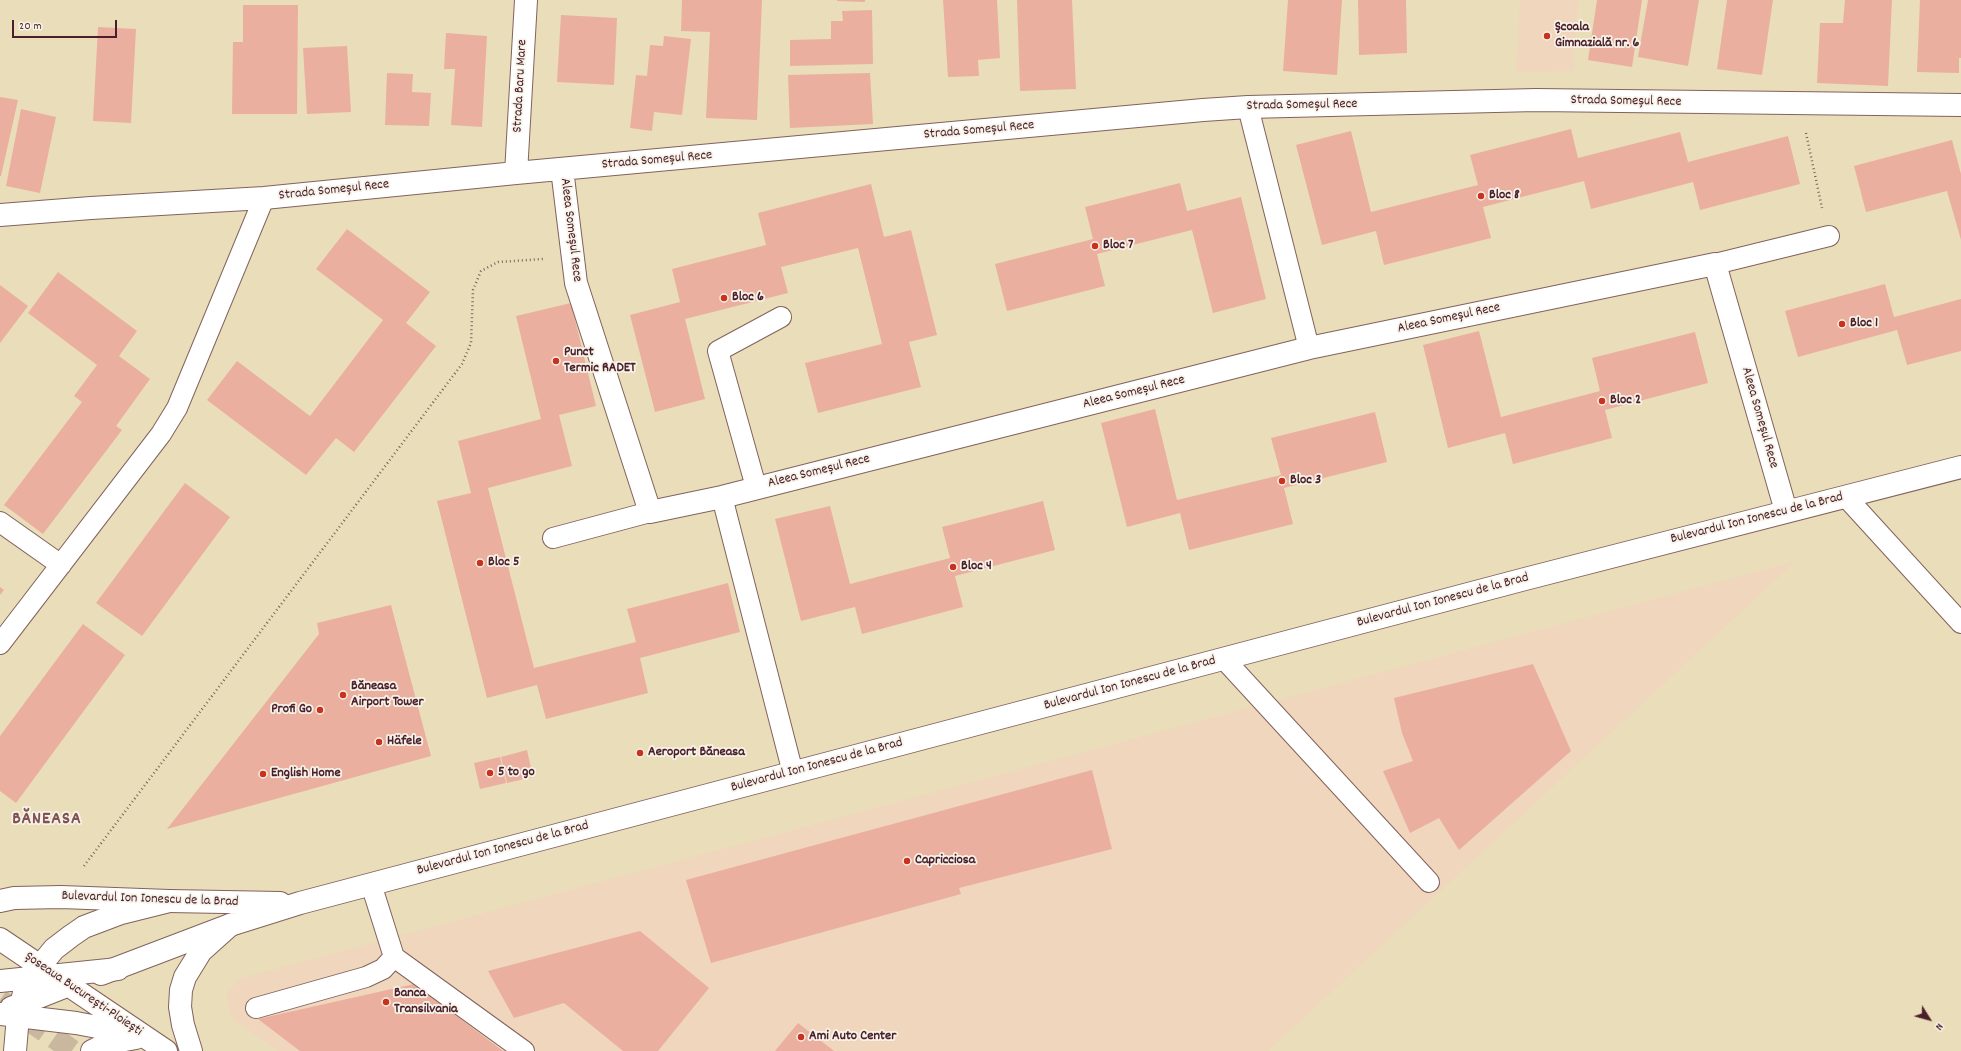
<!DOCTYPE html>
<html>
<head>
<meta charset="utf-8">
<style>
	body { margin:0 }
	#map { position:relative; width:1961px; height:1051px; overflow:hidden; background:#e9deb9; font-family:Dekko,sans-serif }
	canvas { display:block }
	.north { position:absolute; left:1909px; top:999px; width:40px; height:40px; -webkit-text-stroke:3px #f7f3e8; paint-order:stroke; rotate:127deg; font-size:11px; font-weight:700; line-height:16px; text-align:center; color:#4a1f2b }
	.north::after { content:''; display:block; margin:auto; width:14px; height:18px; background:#4a1f2b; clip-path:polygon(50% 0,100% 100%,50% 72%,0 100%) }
	.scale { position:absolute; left:12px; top:20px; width:105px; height:18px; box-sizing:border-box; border:2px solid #4a1f2b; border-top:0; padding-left:5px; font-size:12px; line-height:14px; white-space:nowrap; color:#4a1f2b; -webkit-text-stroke:3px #f7f3e8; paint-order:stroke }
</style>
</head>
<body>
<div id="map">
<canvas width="1961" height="1051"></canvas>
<div class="north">N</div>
<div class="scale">20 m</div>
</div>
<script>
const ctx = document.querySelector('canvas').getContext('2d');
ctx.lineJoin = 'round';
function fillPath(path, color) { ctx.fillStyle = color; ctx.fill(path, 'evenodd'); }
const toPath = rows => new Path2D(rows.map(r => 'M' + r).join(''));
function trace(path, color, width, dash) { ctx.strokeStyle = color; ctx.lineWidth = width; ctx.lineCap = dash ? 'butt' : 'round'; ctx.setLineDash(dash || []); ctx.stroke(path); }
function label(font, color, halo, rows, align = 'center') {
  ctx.font = font + ' Dekko,sans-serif'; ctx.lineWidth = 3.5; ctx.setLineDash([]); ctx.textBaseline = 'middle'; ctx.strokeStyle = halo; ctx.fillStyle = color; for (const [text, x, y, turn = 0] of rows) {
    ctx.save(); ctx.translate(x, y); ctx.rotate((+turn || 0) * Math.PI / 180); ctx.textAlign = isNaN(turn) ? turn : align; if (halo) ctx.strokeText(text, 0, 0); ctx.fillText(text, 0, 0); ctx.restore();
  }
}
fillPath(toPath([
	[1520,0,1578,0,1573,71,1516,72],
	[1796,561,1268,1051,277,1051,232,1018,226,995,238,979]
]), '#efd6bc');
fillPath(toPath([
	[682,0,762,0,757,120,706,118,710,32,681,31],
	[837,0,865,0,865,2,837,1],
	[943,0,997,0,1000,58,978,60,979,76,948,77],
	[1017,0,1072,0,1076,89,1020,91],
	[1288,0,1342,0,1337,75,1283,71],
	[1358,0,1406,0,1407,53,1359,55],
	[1597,0,1642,0,1632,67,1588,60],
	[1648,0,1699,0,1688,66,1638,57],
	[1727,0,1773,0,1762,75,1717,69],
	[1845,0,1892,0,1888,86,1817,83,1820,23,1843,23],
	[1920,0,1961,0,1961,58,1959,58,1959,73,1917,72],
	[243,5,298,5,297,114,232,114,233,42,243,42],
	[872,10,873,64,790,66,790,40,831,39,831,21,843,21,842,11],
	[561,15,617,18,614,85,557,82],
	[98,27,136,29,131,123,93,121],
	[446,33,487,36,482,127,451,125,455,69,444,69],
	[664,36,691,39,682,115,654,112,652,131,630,128,636,75,647,76,650,45,663,46],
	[347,46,351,112,307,114,303,48],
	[387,73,413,74,412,92,431,93,429,126,385,125],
	[870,73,873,124,790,128,788,75],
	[0,97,18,100,1,176,0,176],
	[21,109,56,117,40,193,6,186],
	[1571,129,1578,158,1680,132,1688,162,1788,136,1800,184,1700,210,1693,182,1591,209,1584,181,1483,207,1491,238,1384,265,1376,231,1322,245,1296,145,1351,131,1371,212,1478,185,1470,155],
	[1952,140,1961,174,1961,240,1947,191,1866,212,1854,166],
	[1180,183,1187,211,1241,197,1266,299,1213,313,1192,230,1097,254,1105,286,1007,311,995,264,1093,239,1085,207],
	[871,184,884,237,911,230,937,335,909,342,921,387,818,413,805,363,882,344,858,248,781,267,788,293,685,319,705,399,655,412,630,315,680,302,672,269,766,245,758,213],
	[347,229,430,292,406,323,436,346,354,452,336,438,306,475,207,400,237,361,310,416,383,320,316,269],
	[58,272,137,331,119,356,150,379,116,426,122,430,43,534,4,505,82,402,74,396,97,365,28,313],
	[1885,284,1894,317,1961,299,1961,351,1907,365,1897,330,1798,357,1785,311],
	[0,285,28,306,0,343],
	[571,303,596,406,559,415,572,466,488,488,534,668,636,642,627,609,728,583,740,632,640,658,648,693,546,719,537,685,487,698,437,501,471,493,458,441,541,419,516,316],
	[1479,331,1501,417,1600,391,1592,358,1695,332,1708,383,1605,410,1612,438,1513,464,1505,433,1448,448,1423,345],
	[1155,409,1177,500,1281,475,1271,438,1375,412,1387,462,1284,488,1293,524,1189,550,1180,513,1127,527,1101,423],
	[185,483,230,517,142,636,96,603],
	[1043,501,1055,550,955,576,963,607,862,634,855,607,801,621,775,519,830,506,850,584,950,558,942,527],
	[0,587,4,590,0,595],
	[391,605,431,756,167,829,319,634,317,623],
	[83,624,125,655,16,803,0,791,0,736],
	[1533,664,1571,751,1459,850,1439,818,1410,833,1383,771,1413,761,1402,733,1394,698],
	[527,750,533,777,507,783,501,757],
	[500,757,506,783,480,789,474,763],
	[1092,770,1112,849,959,888,961,894,711,963,686,880],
	[640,931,709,988,658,1051,623,1051,564,1003,514,1018,488,971],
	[414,984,503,1051,300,1051,258,1019],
	[798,1023,834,1051,775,1051]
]), '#ebafa0');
trace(toPath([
	[0,1000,73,1051]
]), '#c9b89d', 22, [22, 11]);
const lane = toPath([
	[1248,107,1309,348],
	[1715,264,1829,236],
	[756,487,718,351,781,317],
	[722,497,793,773],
	[1846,497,1961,623],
	[0,522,61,565],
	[553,538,650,512],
	[0,644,161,434,177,408,264,198],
	[1224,659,1429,882],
	[394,957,524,1051],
	[256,1008,366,977,383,969,394,957,371,884]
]);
const street = toPath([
	[562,169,576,283,650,512,722,497,1309,348,1715,264,1786,511],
	[516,173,526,0],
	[0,215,91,208,264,198,516,173,1203,110,1248,107,1536,100,1961,105]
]);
const secondary = toPath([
	[0,901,14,898,61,897,169,901,280,903],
	[101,974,230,925,300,903,1525,579,1961,467]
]);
const primary = toPath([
	[0,939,166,1051],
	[0,981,118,969],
	[11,1008,69,985],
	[0,1014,76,1023,134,1034],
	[15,1051,18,1016,25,989,36,971,54,949,71,936,84,927,121,913,169,901],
	[92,1051,108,1043,136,1038],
	[191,1051,183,1025,180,1007,181,990,185,977,201,951,230,925]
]);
trace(lane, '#82625d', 22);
trace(street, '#82625d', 24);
trace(secondary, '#82625d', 24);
trace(primary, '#82625d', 24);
trace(toPath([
	[1806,133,1822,208],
	[84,866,462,364,471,343,473,290,481,271,498,262,543,259]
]), '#82625d', 2.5, [1, 3]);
trace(lane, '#fff', 20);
trace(street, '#fff', 22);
trace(secondary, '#fff', 22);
trace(primary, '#fff', 22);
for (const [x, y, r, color] of [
	[1547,36,4,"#c8321e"],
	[1481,196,4,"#c8321e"],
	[1095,246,4,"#c8321e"],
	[724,298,4,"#c8321e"],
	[1842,324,4,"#c8321e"],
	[556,361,4,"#c8321e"],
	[1602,401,4,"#c8321e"],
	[1282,481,4,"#c8321e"],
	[480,563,4,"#c8321e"],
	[953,567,4,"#c8321e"],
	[343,695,4,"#c8321e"],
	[320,710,4,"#c8321e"],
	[379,742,4,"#c8321e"],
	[640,753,4,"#c8321e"],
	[490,773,4,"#c8321e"],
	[263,774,4,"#c8321e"],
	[907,861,4,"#c8321e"],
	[386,1002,4,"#c8321e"],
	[801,1037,4,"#c8321e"]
]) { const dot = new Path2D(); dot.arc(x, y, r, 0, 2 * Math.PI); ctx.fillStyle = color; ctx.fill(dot); trace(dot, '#f7f3e8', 1.5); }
label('bold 14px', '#4a1f2b', '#f7f3e8', [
	["Școala",1555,28],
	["Gimnazială nr. 6",1555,44],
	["Bloc 8",1489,196],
	["Bloc 7",1103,246],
	["Bloc 6",732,298],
	["Bloc 1",1850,324],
	["Punct",564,353],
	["Termic RADET",564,369],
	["Bloc 2",1610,401],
	["Bloc 3",1290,481],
	["Bloc 5",488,563],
	["Bloc 4",961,567],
	["Băneasa",351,687],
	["Airport Tower",351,703],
	["Profi Go",312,710,"right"],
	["Häfele",387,742],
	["Aeroport Băneasa",648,753],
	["5 to go",498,773],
	["English Home",271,774],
	["Capricciosa",915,861],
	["Banca",394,994],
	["Transilvania",394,1010],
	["Ami Auto Center",809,1037]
], 'left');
label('14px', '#4a1f2b', '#f7f3e8', [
	["Strada Baru Mare",521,86,-87],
	["Strada Someșul Rece",1626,102,1],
	["Strada Someșul Rece",1302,106,-1],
	["Strada Someșul Rece",979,131,-5],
	["Strada Someșul Rece",657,161,-5],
	["Strada Someșul Rece",334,191,-6],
	["Aleea Someșul Rece",570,230,83],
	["Aleea Someșul Rece",1449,319,-12],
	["Aleea Someșul Rece",1134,393,-14],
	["Aleea Someșul Rece",1759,418,74],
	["Aleea Someșul Rece",819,472,-14],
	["Bulevardul Ion Ionescu de la Brad",1757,519,-14],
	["Bulevardul Ion Ionescu de la Brad",1443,601,-15],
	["Bulevardul Ion Ionescu de la Brad",1130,684,-15],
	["Bulevardul Ion Ionescu de la Brad",817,766,-15],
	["Bulevardul Ion Ionescu de la Brad",503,849,-15],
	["Bulevardul Ion Ionescu de la Brad",150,900,2],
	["Șoseaua București-Ploiești",83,995,34]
]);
ctx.letterSpacing = '1px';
label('bold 18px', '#825154', '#f7f3e8', [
	["BĂNEASA",47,821]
]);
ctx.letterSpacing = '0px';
</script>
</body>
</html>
